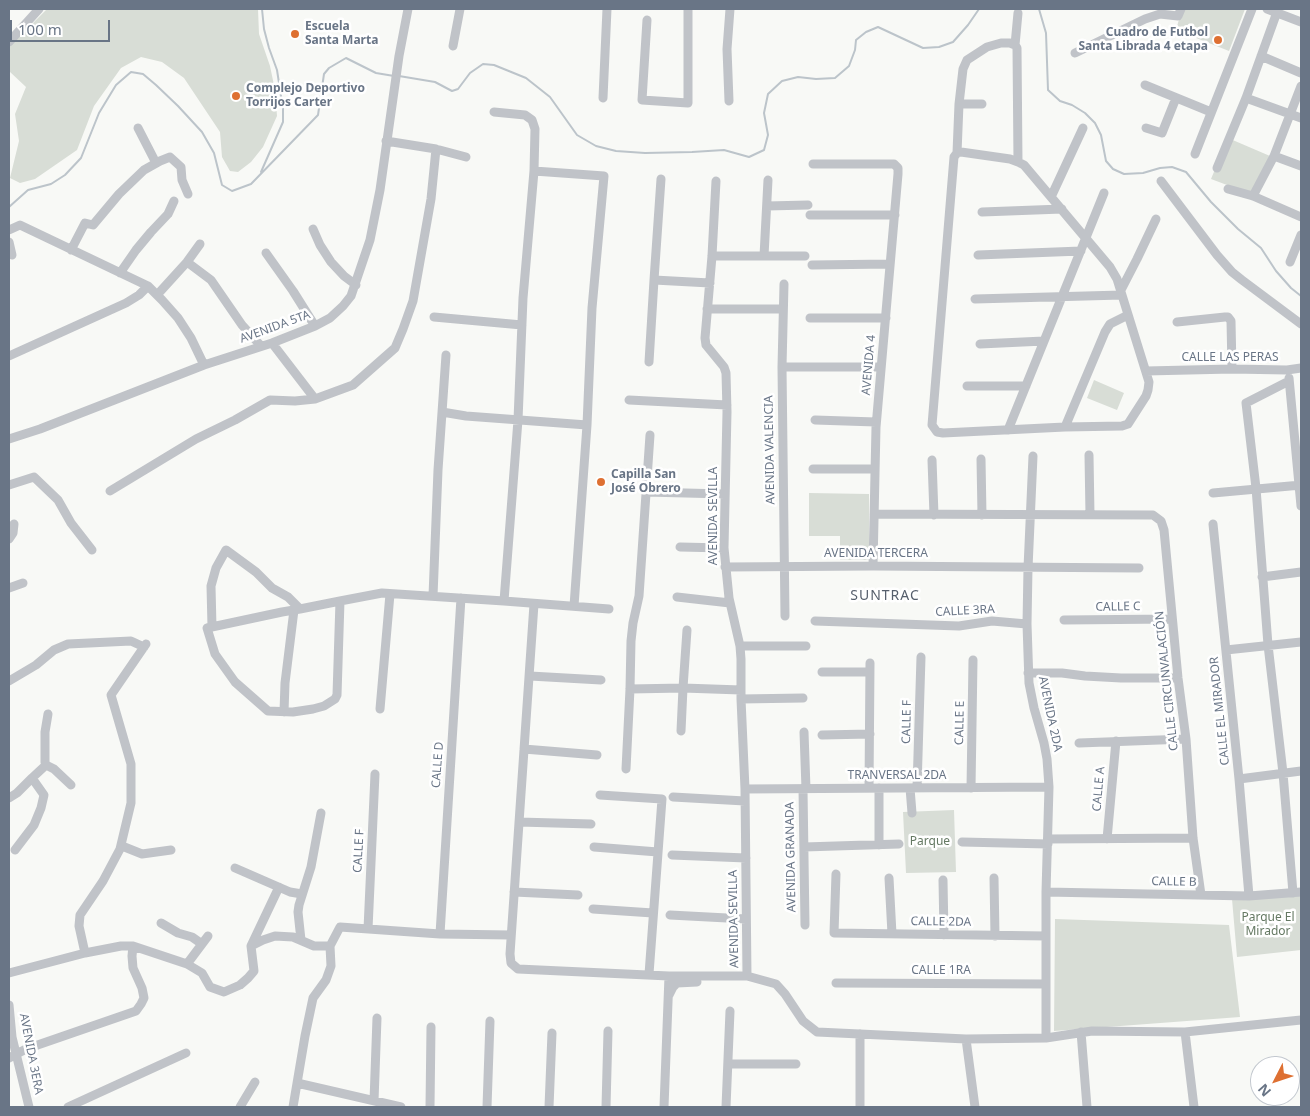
<!DOCTYPE html>
<html>
<head>
<meta charset="utf-8">
<style>
	body { margin:0 }
	#map { position:relative; width:1310px; height:1116px; overflow:hidden; background:#f8f9f6; font-family:"Noto Sans",sans-serif }
	canvas { display:block }
	.frame { position:absolute; inset:0; border:10px solid #697586; pointer-events:none }
	.north { position:absolute; left:1250px; top:1056px; width:50px; height:50px; box-sizing:border-box; background:#fff; border:1px solid #c3c8cf; border-radius:50%; rotate:229deg; font-size:14px; font-weight:700; line-height:20px; text-align:center; color:#697586 }
	.north::after { content:''; display:block; margin:auto; width:18px; height:22px; background:#de7032; clip-path:polygon(50% 0,100% 100%,50% 72%,0 100%) }
	.scale { position:absolute; left:10px; top:20px; width:100px; height:22px; box-sizing:border-box; border:2px solid #697586; border-top:0; padding-left:6px; font-size:15px; line-height:18px; white-space:nowrap; color:#697586; -webkit-text-stroke:4px #fff; paint-order:stroke }
</style>
</head>
<body>
<div id="map">
<canvas width="1310" height="1116"></canvas>
<div class="frame"></div>
<div class="north">N</div>
<div class="scale">100 m</div>
</div>
<script>
const ctx = document.querySelector('canvas').getContext('2d');
ctx.lineJoin = 'round';
function fillPath(path, color) { ctx.fillStyle = color; ctx.fill(path, 'evenodd'); }
const toPath = rows => new Path2D(rows.map(r => 'M' + r).join(''));
function trace(path, color, width, dash) { ctx.strokeStyle = color; ctx.lineWidth = width; ctx.lineCap = dash ? 'butt' : 'round'; ctx.setLineDash(dash || []); ctx.stroke(path); }
function label(font, color, halo, rows, align = 'center') {
  ctx.font = font + ' "Noto Sans",sans-serif'; ctx.lineWidth = 5; ctx.setLineDash([]); ctx.textBaseline = 'middle'; ctx.strokeStyle = halo; ctx.fillStyle = color; for (const [text, x, y, turn = 0] of rows) {
    ctx.save(); ctx.translate(x, y); ctx.rotate((+turn || 0) * Math.PI / 180); ctx.textAlign = isNaN(turn) ? turn : align; if (halo) ctx.strokeText(text, 0, 0); ctx.fillText(text, 0, 0); ctx.restore();
  }
}
fillPath(toPath([
	[47,9,258,9,259,34,270,66,275,90,277,116,263,147,251,162,238,172,230,171,222,157,220,132,184,78,162,62,141,57,121,68,94,106,77,150,35,179,20,183,10,178,19,141,15,114,26,87,9,71,9,47],
	[1182,9,1245,9,1229,51,1176,30],
	[1228,138,1270,156,1251,194,1211,179],
	[1094,380,1124,393,1117,410,1087,398],
	[809,493,869,494,869,560,840,560,840,536,809,536],
	[954,810,956,872,906,873,903,812],
	[1301,892,1301,950,1237,957,1232,899],
	[1055,919,1229,925,1240,1017,1054,1031]
]), '#d8ddd6');
trace(toPath([
	[1039,9,1046,33,1048,90,1060,101,1072,105,1085,113,1095,123,1101,135,1106,161,1113,169,1124,174,1143,173,1160,168,1172,167,1186,172,1211,202,1238,229,1261,248,1276,271,1291,288,1301,296],
	[399,76,435,82,452,91,458,89,470,73,483,64,494,65,526,78,550,97,577,135,596,146,616,151,645,153,692,152,724,150,749,157,764,150,768,135,764,113,768,94,782,81,798,77,816,79,835,78,849,66,855,50,856,40,866,32,878,27,923,48,939,47,953,42,968,25,979,9],
	[261,172,283,122,283,109,277,70,269,48,264,29,262,9],
	[9,207,28,190,51,184,65,175,81,158,99,113,116,85,131,72,143,74,156,85,178,106,202,132,214,153,222,185,232,191,251,184,318,115,324,74,329,68,346,58,376,73,394,76]
]), '#bcc4ca', 2);
trace(toPath([
	[1267,9,1301,22],
	[1018,13,1015,45,1017,48,1018,162],
	[647,20,642,100,688,103,688,9],
	[9,42,39,9],
	[453,46,460,9],
	[1075,53,1145,19,1160,14,1178,16,1181,9],
	[1261,56,1301,73],
	[1145,85,1211,112],
	[603,98,607,9],
	[1246,98,1301,118],
	[729,101,727,49,730,9],
	[959,104,982,104],
	[494,112,525,115,532,120,535,129,534,171,523,298,518,420,504,601],
	[138,128,156,163],
	[1146,128,1162,133,1176,98],
	[386,141,436,149,466,157],
	[957,153,961,152,1010,159,1018,162,1024,165,1110,267,1117,279,1149,382,1148,390,1146,396,1128,424,1122,426,1065,427,943,433,937,432,932,425,954,157,957,153,959,104,963,69,967,60,987,47,1001,43,1010,43,1015,45],
	[1195,154,1252,9],
	[1274,156,1301,166],
	[813,164,894,164,898,168,898,174,876,427,873,566],
	[1217,168,1246,98,1277,12],
	[534,171,604,176,592,308,587,425,574,606],
	[716,181,712,256,705,338,706,345,724,367,726,373,727,412,724,548,729,598,740,646,741,659,741,699,745,789,747,976],
	[1161,181,1217,255,1232,272,1242,280,1301,324],
	[1228,189,1253,196,1301,217],
	[1253,196,1274,156,1301,86],
	[1051,197,1083,128],
	[767,206,808,205],
	[982,212,1062,209],
	[810,215,895,215],
	[313,229,320,245,331,262,344,276,356,285],
	[9,230,20,225,148,286,162,300,178,318,191,338,204,365],
	[9,242,12,255],
	[71,250,85,223,93,225,119,194,144,170,160,161,170,157,181,167,182,180,188,194],
	[266,253,293,291,315,326],
	[978,255,1081,251],
	[712,256,805,256],
	[764,256,768,180],
	[187,262,211,280,242,325,261,346],
	[1290,262,1301,235],
	[812,265,890,264],
	[120,273,136,250,151,232,168,214,174,201],
	[654,280,710,283],
	[784,284,782,367,785,616],
	[1121,290,1137,259,1156,219],
	[157,295,187,262,200,244],
	[975,299,1122,295],
	[707,309,783,309],
	[434,317,522,325],
	[810,318,886,318],
	[1177,322,1225,317,1228,317,1231,321,1232,369],
	[272,343,315,399],
	[980,344,1044,341],
	[9,356,126,303,139,295,148,286],
	[649,362,654,280,661,179],
	[782,367,881,367],
	[1146,371,1232,369,1287,370,1301,368],
	[1289,378,1301,506],
	[1289,381,1246,403,1256,488,1268,645,1283,773,1293,893],
	[967,386,1026,386],
	[629,400,727,405],
	[442,412,466,416,587,425],
	[815,420,876,422],
	[1065,427,1105,332,1110,324,1128,315],
	[1008,430,1104,193],
	[9,439,40,429,204,365,272,343,315,326,330,318,343,306,351,296,370,240,380,190,399,56,408,9],
	[1089,455,1090,515],
	[1033,456,1028,568,1027,624,1029,683,1034,708,1044,743,1047,759,1049,787,1046,892,1046,1038],
	[981,459,982,515],
	[932,460,934,515],
	[813,469,875,469],
	[9,485,34,477,58,500,71,523,92,550],
	[110,491,196,439,235,420,270,400,295,401,315,399,353,385,395,348,403,329,413,301,431,199,436,149],
	[646,492,725,494],
	[1213,493,1301,485],
	[874,514,1153,515,1161,521,1164,530,1178,678,1186,739,1193,838,1201,895],
	[1213,524,1239,779,1249,896],
	[9,539,13,533,14,524],
	[680,547,724,548],
	[725,567,873,566,1139,568],
	[1262,577,1301,572],
	[9,588,23,583],
	[433,596,438,470,446,355],
	[677,597,730,603],
	[340,601,337,695,335,699,324,706,313,709,293,712,268,711,235,682,215,654,207,628,282,612,300,609,340,601,382,593,504,601,609,609],
	[534,604,510,954,511,963,518,969,669,976,747,976,776,984,785,994,803,1021,817,1032,966,1039,1046,1038,1092,1031,1185,1032,1301,1020],
	[1064,620,1172,619],
	[815,621,959,626,992,621,1027,624],
	[212,627,211,586,216,568,226,550,256,572,272,588,288,597,300,609],
	[740,646,806,646],
	[1226,650,1301,642],
	[822,672,870,672],
	[1028,673,1062,673,1085,676,1121,678,1178,678],
	[530,676,601,680],
	[9,681,36,665,54,650,68,644,131,641,144,647],
	[630,689,683,688,741,690],
	[741,699,803,698],
	[380,709,390,594],
	[284,712,285,683,294,610],
	[48,714,45,732,45,762,46,765,54,769,71,785],
	[681,731,683,688,687,630],
	[804,732,806,789],
	[822,735,870,734],
	[1079,743,1186,739],
	[524,749,597,755],
	[626,769,630,689,631,641,633,623,639,596,650,435],
	[1239,779,1301,771],
	[869,788,870,663],
	[879,788,879,845],
	[910,788,912,813],
	[917,788,921,657],
	[971,788,973,660],
	[745,789,1049,787],
	[803,789,805,925],
	[600,795,662,799,649,974],
	[673,797,745,801],
	[9,798,17,793,32,778,46,765],
	[519,822,591,824],
	[1048,839,1193,838],
	[1107,839,1116,741],
	[962,842,1048,844],
	[122,846,142,854,171,850],
	[594,847,658,852],
	[804,847,899,844],
	[15,850,34,825,41,808,44,795,32,778],
	[672,855,746,858],
	[235,868,290,892,302,894],
	[836,874,834,933,1046,936],
	[889,878,892,934],
	[994,878,995,936],
	[943,880,944,935],
	[514,892,578,895],
	[1046,892,1249,896,1301,892],
	[593,909,653,913],
	[670,915,746,919],
	[161,923,178,933,192,937,202,944],
	[368,929,375,774],
	[440,934,461,598],
	[301,940,298,912,299,905,311,867,321,813],
	[251,946,263,940,275,936,293,937,314,946,330,946],
	[85,953,79,926,80,915,103,881,120,849,131,803,131,764,111,695,146,644],
	[187,964,208,936],
	[9,973,85,953,121,946,133,946,187,964,202,973,210,987,224,992,240,985,248,978,254,971,251,946,279,887],
	[836,983,1046,984],
	[669,995,673,987,677,983,697,982],
	[9,1005,12,1037,29,1107],
	[1081,1032,1087,1107],
	[1185,1032,1194,1107],
	[860,1034,860,1107],
	[966,1039,975,1107],
	[9,1058,26,1049,136,1011,141,1004,144,998,142,988,133,968,132,956,133,946],
	[728,1064,796,1064],
	[297,1083,401,1107],
	[374,1101,377,1018],
	[68,1107,186,1053],
	[240,1107,255,1082],
	[293,1107,305,1036,313,998,326,980,331,966,330,946,340,927,440,934,511,935],
	[430,1107,431,1027],
	[487,1107,490,1021],
	[549,1107,552,1033],
	[606,1107,608,1031],
	[664,1107,669,976],
	[726,1107,730,1011]
]), '#c0c3c8', 9);
for (const [x, y, r, color] of [
	[295,34,5,"#de7032"],
	[1218,40,5,"#de7032"],
	[236,96,5,"#de7032"],
	[601,482,5,"#de7032"]
]) { const dot = new Path2D(); dot.arc(x, y, r, 0, 2 * Math.PI); ctx.fillStyle = color; ctx.fill(dot); trace(dot, '#fff', 2); }
label('bold 12px', '#697586', '#fff', [
	["Escuela",305,27],
	["Santa Marta",305,41],
	["Cuadro de Futbol",1208,33,"right"],
	["Santa Librada 4 etapa",1208,47,"right"],
	["Complejo Deportivo",246,89],
	["Torrijos Carter",246,103],
	["Capilla San",611,475],
	["José Obrero",611,489]
], 'left');
label('12px', '#697586', '#fff', [
	["AVENIDA 5TA",275,327,-20],
	["CALLE LAS PERAS",1230,358],
	["AVENIDA 4",869,365,-85],
	["AVENIDA VALENCIA",770,450,-91],
	["AVENIDA SEVILLA",714,516,-90],
	["AVENIDA TERCERA",876,554],
	["CALLE C",1118,607,-1],
	["CALLE 3RA",965,611,-3],
	["CALLE CIRCUNVALACIÓN",1167,681,-96],
	["CALLE EL MIRADOR",1220,711,-96],
	["AVENIDA 2DA",1050,714,78],
	["CALLE F",907,722,-89],
	["CALLE E",960,723,-89],
	["CALLE D",438,765,-86],
	["TRANVERSAL 2DA",897,776],
	["CALLE A",1099,789,-85],
	["CALLE F",359,851,-87],
	["AVENIDA GRANADA",791,857,-91],
	["CALLE B",1174,882,1],
	["AVENIDA SEVILLA",734,919,-91],
	["CALLE 2DA",941,922,1],
	["CALLE 1RA",941,971],
	["AVENIDA 3ERA",31,1054,79]
]);
label('12px', '#657963', '#fff', [
	["Parque",930,842],
	["Parque El",1268,918],
	["Mirador",1268,932]
]);
ctx.letterSpacing = '1px';
label('14px', '#565f6c', '#fff', [
	["SUNTRAC",885,596]
]);
ctx.letterSpacing = '0px';
</script>
</body>
</html>
